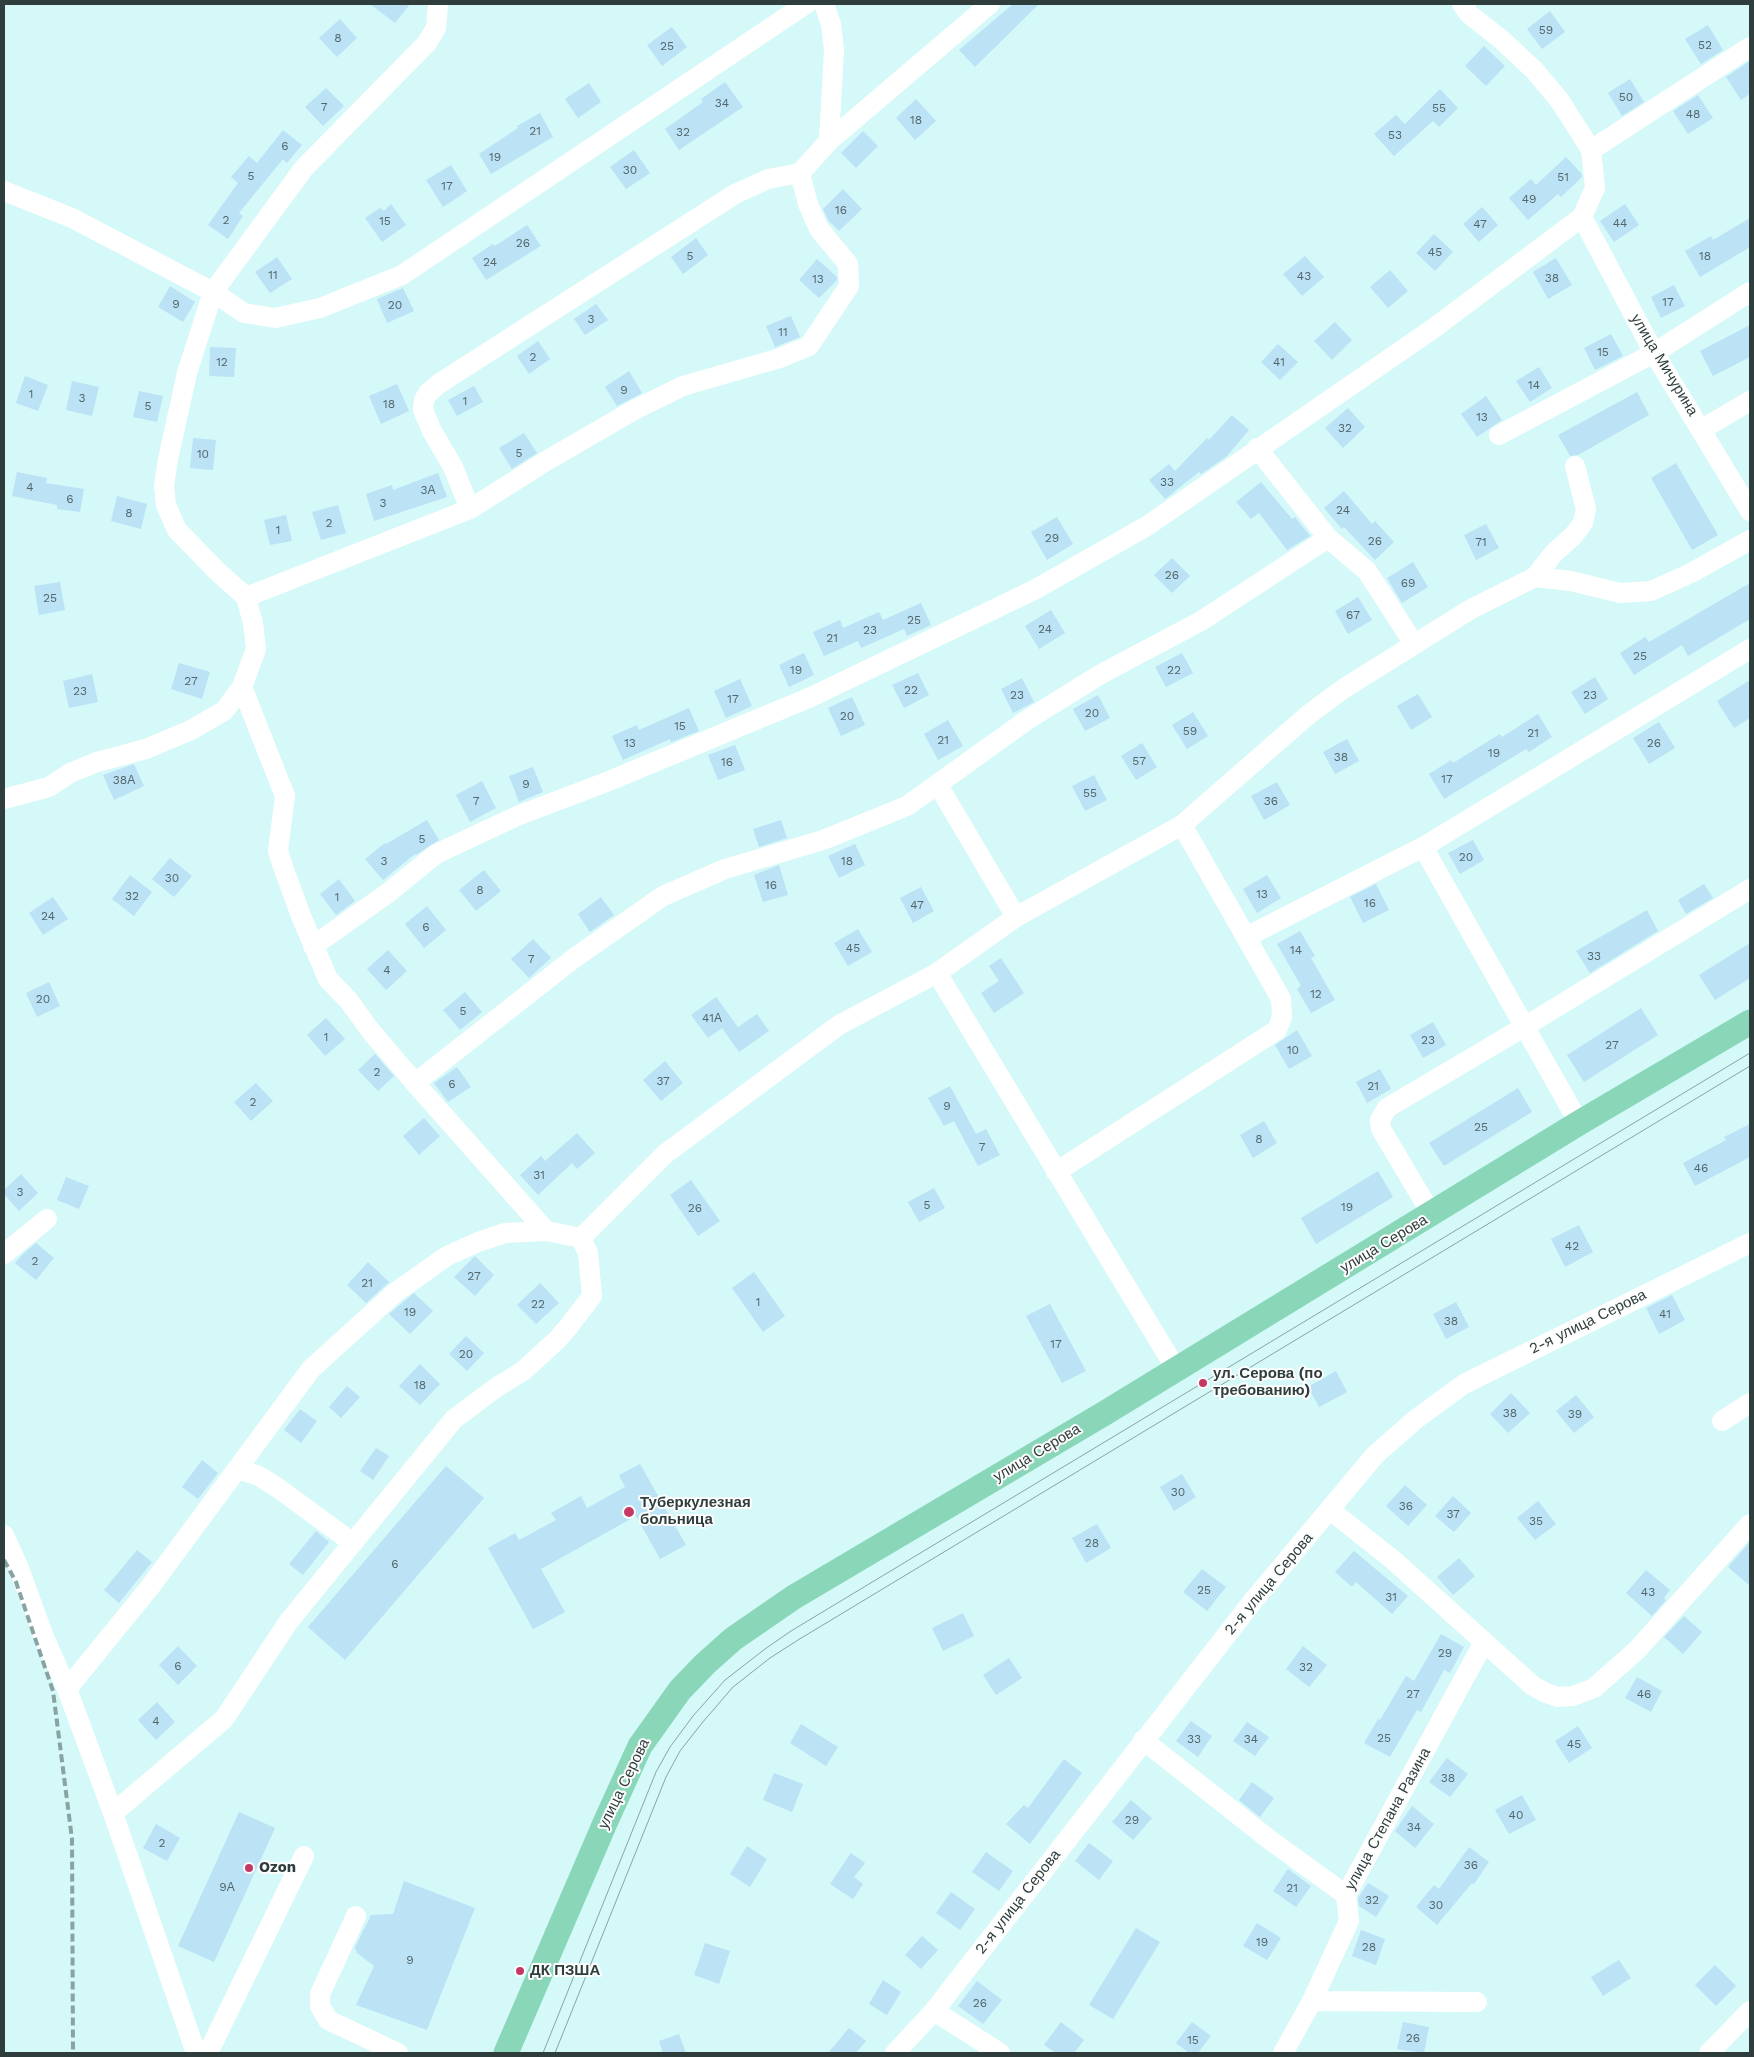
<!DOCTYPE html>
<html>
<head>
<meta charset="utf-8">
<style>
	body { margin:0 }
	#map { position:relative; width:1754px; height:2057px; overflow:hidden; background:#d4f9f8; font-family:"Work Sans",sans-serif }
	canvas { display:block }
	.frame { position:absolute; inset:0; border:5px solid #2f3d3d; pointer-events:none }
</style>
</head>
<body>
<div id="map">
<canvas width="1754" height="2057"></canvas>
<div class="frame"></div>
</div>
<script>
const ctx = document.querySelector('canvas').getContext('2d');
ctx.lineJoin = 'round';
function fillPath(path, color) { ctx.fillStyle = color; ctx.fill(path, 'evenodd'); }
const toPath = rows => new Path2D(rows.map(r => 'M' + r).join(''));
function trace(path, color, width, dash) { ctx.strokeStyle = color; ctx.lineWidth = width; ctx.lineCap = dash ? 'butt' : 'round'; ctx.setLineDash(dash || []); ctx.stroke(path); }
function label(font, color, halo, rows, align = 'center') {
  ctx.font = font + ' "Work Sans",sans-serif'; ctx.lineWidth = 4; ctx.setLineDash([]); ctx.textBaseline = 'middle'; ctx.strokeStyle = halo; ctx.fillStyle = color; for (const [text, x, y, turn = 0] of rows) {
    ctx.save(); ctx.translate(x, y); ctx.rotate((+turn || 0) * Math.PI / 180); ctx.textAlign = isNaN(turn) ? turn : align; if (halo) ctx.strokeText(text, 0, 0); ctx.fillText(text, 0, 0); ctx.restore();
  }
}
fillPath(toPath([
	[370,4,410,4,395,23],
	[1013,4,1039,4,975,67,959,50],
	[1550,11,1565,32,1542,49,1527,29],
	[340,19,357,38,337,57,319,38],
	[1708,25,1723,50,1701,64,1685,39],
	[672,27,687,47,662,66,647,45],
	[1484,46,1505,66,1486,86,1465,66],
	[1750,61,1750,94,1741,100,1726,77],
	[1630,79,1644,102,1622,116,1608,93],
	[725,82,743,107,679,150,665,129,703,102,701,99],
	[589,83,601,102,578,118,565,99],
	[326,88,344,106,323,126,305,107],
	[1440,89,1458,108,1439,127,1433,121,1394,156,1374,134,1396,115,1405,124],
	[1698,95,1713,118,1688,134,1673,111],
	[916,99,936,121,915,140,896,118],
	[540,113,553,137,491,174,479,154,518,128,517,126],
	[283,130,302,145,287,163,283,159,239,213,243,216,228,239,208,225,238,183,231,177,249,156,257,163],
	[863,131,878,146,856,168,841,153],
	[634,150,650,173,626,189,610,167],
	[1566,157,1581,173,1582,177,1561,197,1558,194,1528,220,1509,198,1531,179,1536,185],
	[451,165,467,191,443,207,426,180],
	[843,189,862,209,839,231,828,220,823,209],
	[391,204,406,225,382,242,365,218,380,208,384,211],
	[1625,204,1639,225,1614,242,1600,221],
	[1482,207,1498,225,1479,242,1463,224],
	[1750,218,1750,247,1700,277,1685,251,1711,236,1713,240],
	[527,225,541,246,486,280,472,258,493,244,495,246],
	[1434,234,1453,252,1435,271,1416,253],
	[696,238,708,255,683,274,671,257],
	[1305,256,1324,277,1302,296,1283,274],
	[277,257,292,279,270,293,255,272],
	[1556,258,1572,285,1548,299,1533,272],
	[817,259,837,277,837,280,819,298,799,280],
	[1390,270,1408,291,1388,308,1370,287],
	[1674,285,1685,306,1661,318,1651,297],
	[170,286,195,302,183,322,158,307],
	[403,288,414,311,387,323,377,299],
	[596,304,608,320,585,335,574,319],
	[791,316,800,337,775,347,766,326],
	[1335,322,1352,340,1332,360,1314,341],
	[1750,325,1750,357,1713,376,1700,351],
	[1611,334,1623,356,1595,370,1584,348],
	[538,341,550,359,529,374,517,356],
	[1278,344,1298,362,1280,380,1261,362],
	[210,347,236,348,234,377,209,376],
	[1539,367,1552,388,1530,402,1516,381],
	[629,371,642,393,617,406,605,387],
	[25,376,48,385,38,411,16,403],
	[72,381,99,387,92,416,66,410],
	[397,384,409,411,381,424,369,396],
	[474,386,483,402,457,416,448,400],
	[139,391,163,396,157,422,133,417],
	[1637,392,1649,415,1578,455,1570,456,1558,435],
	[1486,396,1502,420,1477,437,1461,414],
	[1348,408,1365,427,1343,448,1325,428],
	[1232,415,1249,430,1226,457,1201,474,1199,472,1165,499,1149,480,1169,464,1175,471,1207,438,1209,440],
	[524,433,537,453,512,469,499,448],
	[193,438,216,440,213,470,190,468],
	[1676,463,1718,535,1692,550,1651,478],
	[17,472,47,478,46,483,84,489,80,512,57,509,57,505,12,496],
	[438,473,447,497,374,521,366,494,392,485,393,490],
	[1261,482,1292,519,1295,517,1310,536,1287,550,1259,513,1251,519,1236,502],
	[1344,491,1372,524,1375,521,1394,542,1375,560,1344,527,1342,529,1324,508],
	[117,496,147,504,141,529,111,521],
	[338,505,346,533,321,540,312,512],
	[286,515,292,541,270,545,264,520],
	[1057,517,1073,544,1047,560,1031,532],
	[1486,524,1499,548,1476,560,1464,535],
	[1172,558,1190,576,1172,593,1154,575],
	[1413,562,1428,587,1402,603,1387,578],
	[60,582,65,610,39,615,34,586],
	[1750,583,1750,619,1688,656,1682,645,1634,675,1620,653,1645,637,1649,642],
	[1358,597,1372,620,1348,634,1335,611],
	[921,603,931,625,907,636,904,629,861,648,858,641,824,656,813,632,840,620,843,628,879,612,883,620],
	[1051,610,1065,633,1039,649,1025,626],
	[804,653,814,675,789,687,779,665],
	[1182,653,1193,673,1166,687,1155,667],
	[179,663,210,672,202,699,171,689],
	[918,673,929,695,904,708,892,685],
	[92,674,98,702,69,708,63,681],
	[1595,677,1608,699,1585,714,1571,692],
	[1022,678,1034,702,1013,713,1001,689],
	[740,679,752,706,726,718,714,691],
	[1750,680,1750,718,1734,728,1717,701],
	[1418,694,1432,717,1411,730,1397,706],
	[1098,695,1110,718,1085,731,1073,709],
	[852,697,865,725,841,736,828,708],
	[689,708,699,731,671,742,670,739,623,760,612,736,637,725,639,730],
	[1193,712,1208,736,1187,749,1172,725],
	[1538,714,1552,737,1529,752,1526,749,1444,799,1429,774,1451,760,1453,763,1500,734,1502,737],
	[948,720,963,746,938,760,924,734],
	[1659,722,1675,748,1649,764,1633,738],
	[1347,739,1359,761,1335,774,1323,752],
	[1142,743,1157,767,1136,780,1121,756],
	[735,745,745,770,718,780,708,755],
	[134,764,144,786,114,800,103,775],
	[533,767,543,792,519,802,509,776],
	[1094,775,1107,800,1085,811,1072,786],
	[482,781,496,808,470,822,456,795],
	[1277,782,1290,805,1264,820,1251,796],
	[427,820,439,840,416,855,415,854,383,880,365,859,385,843,386,844],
	[781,820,787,838,759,847,753,829],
	[1473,840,1484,860,1460,874,1448,853],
	[855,844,865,865,839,878,828,856],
	[170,858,192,876,174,897,152,879],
	[779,865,788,895,763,902,754,875],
	[484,870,501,891,476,911,459,890],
	[130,875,152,892,134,916,112,899],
	[1267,875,1281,898,1257,913,1243,889],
	[339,879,355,901,336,915,320,894],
	[1376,884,1389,910,1363,923,1350,897],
	[1704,884,1713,898,1686,914,1678,900],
	[921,887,934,911,913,923,900,898],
	[53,897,68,919,43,935,29,913],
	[601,897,614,915,590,932,578,914],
	[427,906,446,930,424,948,405,924],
	[1647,910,1658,931,1590,973,1576,951],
	[858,929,872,952,848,966,834,943],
	[1300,931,1315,956,1311,958,1335,1000,1311,1013,1297,989,1301,986,1277,944],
	[533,939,551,958,529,978,511,959],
	[1750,943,1750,978,1715,1000,1699,975],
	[388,950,407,971,386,990,367,969],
	[1001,958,1024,993,994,1013,981,993,999,981,989,966],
	[49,982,60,1006,37,1017,26,993],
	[465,992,482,1012,460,1030,443,1010],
	[716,997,738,1027,757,1014,769,1031,739,1052,722,1028,708,1038,691,1015],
	[1641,1008,1658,1035,1584,1082,1567,1055],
	[326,1018,345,1039,325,1056,307,1035],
	[1433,1022,1446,1045,1423,1058,1410,1035],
	[1297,1030,1312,1056,1289,1069,1275,1045],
	[375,1054,394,1076,378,1091,358,1070],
	[665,1061,683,1083,661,1101,643,1080],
	[457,1067,471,1087,448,1102,434,1083],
	[1380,1069,1391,1089,1367,1103,1356,1082],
	[256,1083,273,1101,251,1121,234,1102],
	[950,1086,976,1134,986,1129,1000,1155,978,1166,954,1121,944,1126,928,1098],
	[1518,1088,1532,1112,1444,1166,1429,1143],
	[424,1118,440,1136,419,1155,403,1136],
	[1264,1121,1277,1143,1253,1158,1240,1135],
	[1750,1124,1750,1157,1695,1186,1683,1163,1726,1140,1724,1137],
	[577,1133,595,1153,577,1169,572,1163,538,1195,520,1175,541,1156,545,1161],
	[1378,1171,1393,1197,1316,1244,1301,1218],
	[21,1174,38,1193,19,1211,4,1194,4,1190],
	[66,1177,89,1186,79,1209,57,1200],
	[691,1180,720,1221,698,1236,670,1195],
	[934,1188,945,1208,919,1222,908,1202],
	[1579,1225,1593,1252,1565,1267,1551,1239],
	[36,1243,54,1258,36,1280,15,1263,23,1254],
	[475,1256,494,1275,475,1296,454,1277],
	[368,1262,389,1282,366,1303,347,1285],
	[754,1272,785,1316,763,1332,732,1288],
	[540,1283,559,1303,536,1324,517,1305],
	[414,1293,433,1311,410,1334,389,1314],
	[1672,1295,1685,1320,1659,1334,1646,1308],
	[1456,1302,1469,1327,1446,1339,1433,1314],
	[1050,1304,1086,1371,1062,1383,1026,1316],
	[466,1336,484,1353,467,1371,449,1354],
	[420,1364,440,1384,420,1405,399,1386],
	[1336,1371,1347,1392,1319,1407,1308,1387],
	[347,1386,360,1397,341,1418,329,1407],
	[1511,1393,1530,1413,1508,1433,1490,1414],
	[1576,1395,1594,1417,1574,1433,1556,1411],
	[300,1409,317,1421,301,1443,284,1430],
	[376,1448,389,1456,373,1480,360,1471],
	[202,1460,218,1473,198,1499,182,1487],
	[640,1464,686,1545,660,1559,636,1516,541,1569,565,1612,533,1629,488,1548,515,1533,519,1540,556,1520,551,1513,581,1496,587,1508,625,1487,619,1475],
	[446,1466,484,1498,345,1660,308,1627],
	[1182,1474,1196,1497,1174,1511,1160,1487],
	[1405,1485,1427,1505,1408,1526,1386,1506],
	[1453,1496,1471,1513,1454,1532,1435,1516],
	[1538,1501,1556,1524,1535,1540,1517,1518],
	[1097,1524,1111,1548,1086,1563,1072,1538],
	[316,1531,329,1542,303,1575,289,1564],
	[1750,1542,1750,1586,1728,1567],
	[137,1550,152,1562,119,1603,104,1590],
	[1354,1551,1408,1596,1392,1614,1356,1582,1352,1587,1335,1572],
	[1459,1558,1475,1576,1453,1595,1437,1577],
	[1202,1569,1226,1587,1207,1611,1183,1592],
	[1646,1570,1670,1590,1664,1598,1666,1600,1652,1616,1626,1593],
	[963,1613,974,1636,943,1651,932,1628],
	[1684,1616,1702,1632,1683,1654,1664,1637],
	[1441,1634,1464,1647,1450,1673,1444,1670,1421,1712,1417,1710,1390,1757,1364,1743,1378,1719,1380,1720,1406,1676,1414,1681],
	[178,1646,197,1666,178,1685,159,1665],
	[1303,1646,1327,1665,1309,1687,1286,1669],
	[1009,1658,1022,1678,996,1695,983,1675],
	[1637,1677,1662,1691,1651,1712,1625,1698],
	[157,1702,175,1722,156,1740,138,1720],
	[1191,1721,1212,1736,1198,1757,1176,1741],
	[1247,1722,1269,1737,1255,1756,1233,1741],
	[801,1724,838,1747,826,1766,790,1743],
	[1578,1726,1592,1748,1569,1763,1555,1741],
	[1447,1758,1468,1774,1450,1797,1429,1782],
	[1064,1759,1082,1773,1030,1844,1006,1824,1024,1805,1028,1808],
	[774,1773,803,1784,792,1812,763,1800],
	[1252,1782,1274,1798,1260,1817,1239,1800],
	[1522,1795,1536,1820,1509,1834,1495,1810],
	[1131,1800,1152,1818,1133,1840,1112,1822],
	[1412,1806,1434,1824,1415,1848,1395,1831],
	[239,1812,275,1828,214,1962,178,1946],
	[156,1824,180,1838,167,1861,143,1848],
	[1089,1843,1113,1861,1099,1880,1075,1861],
	[747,1846,767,1859,750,1887,730,1874],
	[1469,1847,1489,1862,1474,1884,1472,1883,1437,1925,1416,1907,1434,1885,1439,1889],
	[986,1852,1013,1871,999,1891,972,1872],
	[851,1853,865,1863,854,1877,863,1884,853,1899,830,1884],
	[1288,1869,1311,1886,1296,1907,1273,1891],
	[404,1881,475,1908,427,2030,356,2005,374,1966,357,1953,355,1947,371,1915,393,1914],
	[1368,1883,1389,1896,1376,1917,1359,1906,1358,1898],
	[951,1892,975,1909,960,1930,936,1913],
	[1257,1923,1281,1938,1267,1960,1243,1946],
	[1136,1928,1160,1942,1113,2019,1089,2005],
	[1361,1930,1385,1939,1376,1965,1352,1956],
	[922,1936,938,1950,921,1969,905,1955],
	[705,1943,730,1951,719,1984,694,1975],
	[1619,1960,1631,1978,1603,1996,1591,1977],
	[1715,1965,1736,1986,1716,2006,1695,1985],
	[883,1980,901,1992,887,2015,869,2004],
	[977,1981,1002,2000,983,2024,958,2006],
	[1061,2022,1084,2040,1074,2053,1056,2053,1044,2045],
	[1192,2022,1211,2036,1198,2053,1189,2053,1176,2043],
	[1403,2022,1429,2027,1424,2053,1397,2049],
	[849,2028,866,2041,856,2053,828,2053],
	[679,2034,686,2053,663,2053,659,2041]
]), '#bbe2f5');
trace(toPath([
	[829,141,990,4],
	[1591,150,1750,47],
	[4,191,72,218,213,292,244,313,275,318,320,308,402,275,806,4],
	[1582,217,1654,353,1750,511],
	[1702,429,1750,401],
	[1499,435,1654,353,1750,292],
	[1257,448,1328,538,1367,571,1414,644],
	[470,509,546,461,634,410,683,386,780,358,809,346,849,286,848,264,819,229,808,204,800,173],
	[1535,577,1554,553,1573,536,1583,523,1586,509,1575,466],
	[246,597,470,509,453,467,432,431,423,410,424,400,428,393,440,383,735,194,768,179,800,173,829,141,834,50,831,24,824,4],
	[242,687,285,796,278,850,282,864,301,916,328,979,349,1001,370,1030,415,1083,546,1231],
	[938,785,1016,917],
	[4,799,49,787,70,773,97,762,146,749,191,730,224,711,242,687,256,649,253,623,246,597,219,573,177,530,166,505,164,486,168,459,187,373,213,292,304,168,427,43,436,28,438,4],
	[1182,825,1308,715,1343,689,1471,609,1535,577,1571,581,1620,593,1651,591,1691,573,1750,540],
	[1423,847,1579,1123],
	[313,946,388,893,436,854,517,816,609,781,811,697,1034,590,1147,526,1434,328,1582,217,1595,188,1591,150,1560,101,1535,71,1502,40,1469,14,1462,4],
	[415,1083,573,959,663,896,725,869,823,840,907,806,1027,720,1101,674,1201,621,1328,538],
	[1056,1172,1277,1030,1282,1017,1281,999,1246,937],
	[1432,1215,1381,1129,1380,1120,1387,1108,1524,1027,1750,889],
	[4,1254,47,1219],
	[1176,1369,937,973,1016,917,1182,825,1246,937,1423,847,1750,649],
	[1722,1421,1750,1403],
	[238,1469,259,1476,278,1488,353,1543],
	[1330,1510,1392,1559,1533,1686,1546,1693,1558,1697,1573,1696,1594,1688,1637,1650,1750,1524],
	[4,1535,18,1566,44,1637,67,1689,113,1813,196,2053],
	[67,1689,150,1587,311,1369,396,1292,447,1256,478,1242,505,1233,546,1231,581,1238],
	[1143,1740,1270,1840,1346,1895],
	[113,1813,224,1719,289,1621,454,1419,497,1387,523,1371,557,1340,569,1326,592,1296,588,1253,581,1238,665,1154,839,1025,937,973],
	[356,1916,320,1994,320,2006,328,2020,398,2053],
	[1312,2001,1477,2002],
	[934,2011,1000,2053],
	[208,2053,304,1856],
	[895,2053,934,2011,1253,1601,1375,1455,1416,1419,1464,1384,1750,1243],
	[1283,2053,1312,2001,1349,1921,1346,1895,1484,1642],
	[1709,2053,1750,2011]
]), '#fff', 20);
trace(toPath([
	[506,2053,605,1823,640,1746,680,1690,705,1664,733,1639,794,1597,1105,1413,1579,1123,1750,1022]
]), '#89d7b8', 25);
trace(toPath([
	[543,2053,656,1772,670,1747,693,1716,725,1680,765,1649,791,1631,1750,1053],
	[555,2053,666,1777,680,1751,702,1723,733,1687,770,1658,798,1640,1750,1066]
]), '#89a3a3', 1);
trace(toPath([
	[4,1560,16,1582,53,1691,72,1839,73,2053]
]), '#89a3a3', 4, [8, 4]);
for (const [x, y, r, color] of [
	[1203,1383,5,"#c53865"],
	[629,1512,6,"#c53865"],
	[249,1868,5,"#c53865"],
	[520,1971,5,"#c53865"]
]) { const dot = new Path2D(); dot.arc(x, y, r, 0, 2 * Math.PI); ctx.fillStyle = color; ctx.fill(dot); trace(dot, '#fdfdfd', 2); }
label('12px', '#52666b', null, [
	["59",1546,30],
	["8",338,38],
	["52",1705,45],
	["25",667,46],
	["50",1626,97],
	["34",722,103],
	["7",324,107],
	["55",1439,108],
	["48",1693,114],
	["18",916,120],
	["21",535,131],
	["32",683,132],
	["53",1395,135],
	["6",285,146],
	["19",495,157],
	["30",630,170],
	["5",251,176],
	["51",1563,177],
	["17",447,186],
	["49",1529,199],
	["16",841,210],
	["2",226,220],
	["15",385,221],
	["44",1620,223],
	["47",1480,224],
	["26",523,243],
	["45",1435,252],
	["5",690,256],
	["18",1705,256],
	["24",490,262],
	["11",273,275],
	["43",1304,276],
	["38",1552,278],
	["13",818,279],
	["17",1668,302],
	["9",176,304],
	["20",395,305],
	["3",591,319],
	["11",783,332],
	["15",1603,352],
	["2",533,357],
	["12",222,362],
	["41",1279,362],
	["14",1534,385],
	["9",624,390],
	["1",31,394],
	["3",82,398],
	["1",465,401],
	["18",389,404],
	["5",148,406],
	["13",1482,417],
	["32",1345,428],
	["5",519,453],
	["10",203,454],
	["33",1167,482],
	["4",30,487],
	["3А",428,490],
	["6",70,499],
	["3",383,503],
	["24",1343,510],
	["8",129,513],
	["2",329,523],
	["1",278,530],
	["29",1052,538],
	["26",1375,541],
	["71",1481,542],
	["26",1172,575],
	["69",1408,583],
	["25",50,598],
	["67",1353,615],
	["25",914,620],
	["24",1045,629],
	["23",870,630],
	["21",832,638],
	["25",1640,656],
	["19",796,670],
	["22",1174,670],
	["27",191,681],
	["22",911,690],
	["23",80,691],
	["23",1017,695],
	["23",1590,695],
	["17",733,699],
	["20",1092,713],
	["20",847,716],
	["15",680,726],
	["59",1190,731],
	["21",1533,733],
	["21",943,740],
	["13",630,743],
	["26",1654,743],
	["19",1494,753],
	["38",1341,757],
	["57",1139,761],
	["16",727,762],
	["17",1447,779],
	["38А",124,780],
	["9",526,784],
	["55",1090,793],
	["7",476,801],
	["36",1271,801],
	["5",422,839],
	["20",1466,857],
	["3",384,861],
	["18",847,861],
	["30",172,878],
	["16",771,885],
	["8",480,890],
	["13",1262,894],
	["32",132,896],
	["1",337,897],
	["16",1370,903],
	["47",917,905],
	["24",48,916],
	["6",426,927],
	["45",853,948],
	["14",1296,950],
	["33",1594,956],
	["7",531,959],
	["4",387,970],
	["12",1316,994],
	["20",43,999],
	["5",463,1011],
	["41А",712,1018],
	["1",326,1037],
	["23",1428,1040],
	["27",1612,1045],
	["10",1293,1050],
	["2",377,1072],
	["37",663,1081],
	["6",452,1084],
	["21",1373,1086],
	["2",253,1102],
	["9",947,1106],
	["25",1481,1127],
	["8",1259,1139],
	["7",982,1147],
	["46",1701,1168],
	["31",539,1175],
	["3",20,1192],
	["5",927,1205],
	["19",1347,1207],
	["26",695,1208],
	["42",1572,1246],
	["2",35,1261],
	["27",474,1276],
	["21",367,1283],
	["1",758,1302],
	["22",538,1304],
	["19",410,1312],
	["41",1665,1314],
	["38",1451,1321],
	["17",1056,1344],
	["20",466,1354],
	["18",420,1385],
	["38",1510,1413],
	["39",1575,1414],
	["30",1178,1492],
	["36",1406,1506],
	["37",1453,1514],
	["35",1536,1521],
	["28",1092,1543],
	["6",395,1564],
	["25",1204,1590],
	["43",1648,1592],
	["31",1391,1597],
	["29",1445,1653],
	["6",178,1666],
	["32",1306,1667],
	["27",1413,1694],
	["46",1644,1694],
	["4",156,1721],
	["25",1384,1738],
	["33",1194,1739],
	["34",1251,1739],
	["45",1574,1744],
	["38",1448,1778],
	["40",1516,1815],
	["29",1132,1820],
	["34",1414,1827],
	["2",162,1843],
	["36",1471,1865],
	["9А",227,1887],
	["21",1292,1888],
	["32",1372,1900],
	["30",1436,1905],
	["19",1262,1942],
	["28",1369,1947],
	["9",410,1960],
	["26",980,2003],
	["26",1413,2038],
	["15",1193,2040]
]);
label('15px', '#2f3d3d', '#fdfdfd', [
	["улица Мичурина",1664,365,59],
	["улица Серова",1384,1244,-31],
	["2-я улица Серова",1588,1322,-26],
	["улица Серова",1037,1453,-31],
	["2-я улица Серова",1269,1584,-50],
	["улица Серова",624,1784,-64],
	["улица Степана Разина",1388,1819,-61],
	["2-я улица Серова",1018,1902,-52]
]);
label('bold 15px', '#2f3d3d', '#fdfdfd', [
	["ул. Серова (по",1213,1374],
	["требованию)",1213,1391],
	["Туберкулезная",640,1503],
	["больница",640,1520],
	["Ozon",259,1868],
	["ДК ПЗША",530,1971]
], 'left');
</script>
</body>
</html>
